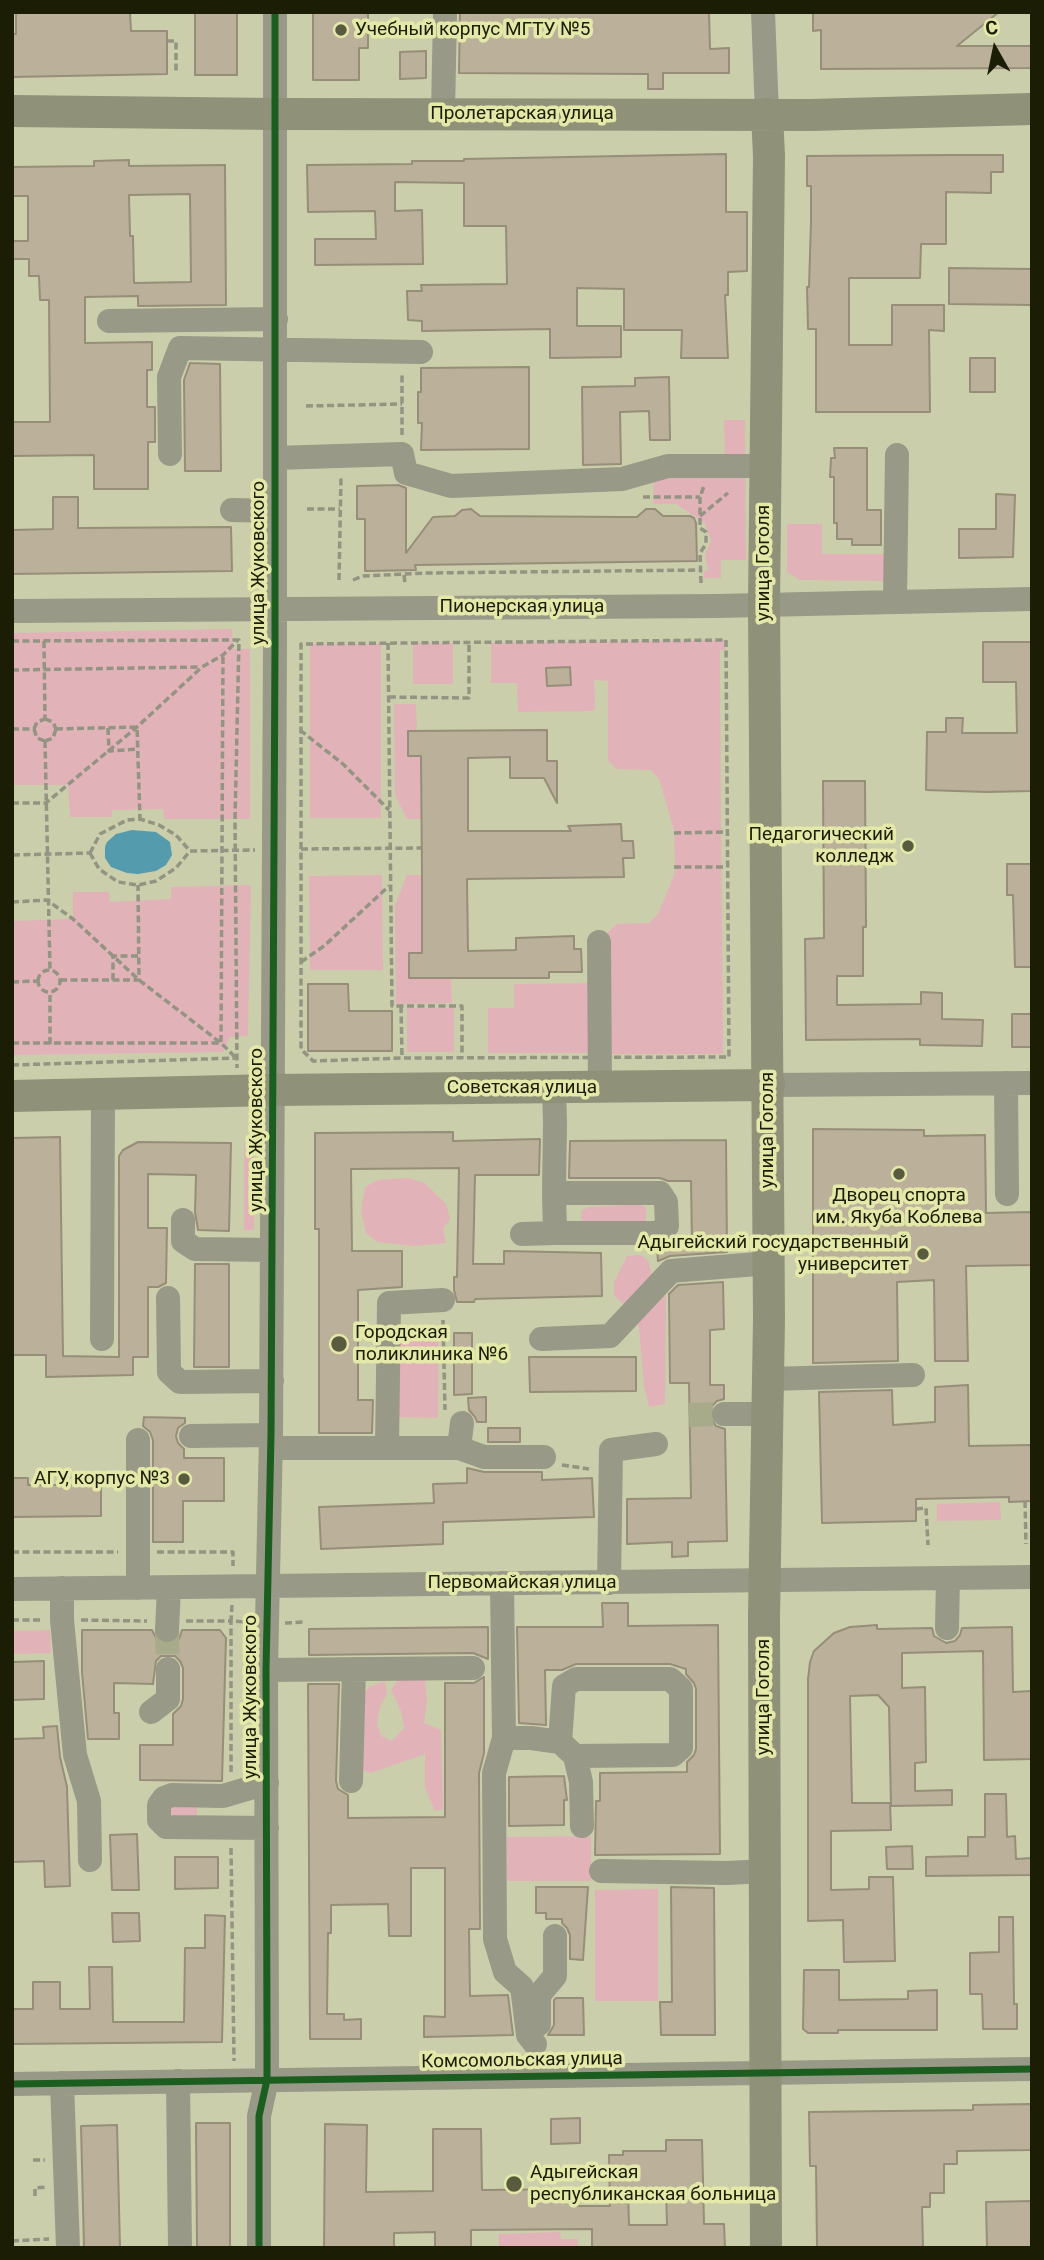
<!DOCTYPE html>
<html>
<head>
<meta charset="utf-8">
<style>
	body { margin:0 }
	#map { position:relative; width:1044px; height:2260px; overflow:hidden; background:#cbceab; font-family:Roboto,sans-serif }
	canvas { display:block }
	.frame { position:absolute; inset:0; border:14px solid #1c1d05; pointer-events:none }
	.north { position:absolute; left:960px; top:14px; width:70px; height:70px; -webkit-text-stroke:5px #e4e9aa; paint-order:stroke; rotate:351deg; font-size:19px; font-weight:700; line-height:28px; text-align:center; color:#1c1d05 }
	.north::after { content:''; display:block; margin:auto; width:24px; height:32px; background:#1c1d05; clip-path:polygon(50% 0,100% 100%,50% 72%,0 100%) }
</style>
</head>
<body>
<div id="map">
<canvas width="1044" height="2260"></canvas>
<div class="frame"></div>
<div class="north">С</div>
</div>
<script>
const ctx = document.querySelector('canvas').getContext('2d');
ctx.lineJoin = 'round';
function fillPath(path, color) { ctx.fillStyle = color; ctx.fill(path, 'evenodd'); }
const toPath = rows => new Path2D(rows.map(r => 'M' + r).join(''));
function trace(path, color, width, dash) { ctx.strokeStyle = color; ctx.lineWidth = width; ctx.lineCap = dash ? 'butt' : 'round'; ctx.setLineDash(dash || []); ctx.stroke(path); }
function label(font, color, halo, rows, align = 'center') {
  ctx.font = font + ' Roboto,sans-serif'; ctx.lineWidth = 7; ctx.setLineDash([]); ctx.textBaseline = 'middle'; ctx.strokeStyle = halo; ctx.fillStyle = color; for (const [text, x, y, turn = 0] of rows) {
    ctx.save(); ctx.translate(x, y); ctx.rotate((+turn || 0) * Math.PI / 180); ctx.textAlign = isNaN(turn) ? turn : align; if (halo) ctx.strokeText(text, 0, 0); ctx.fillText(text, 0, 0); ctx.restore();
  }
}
fillPath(toPath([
	[724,420,745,420,746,560,721,560,721,578,704,578,704,572,708,569,705,554,711,541,705,523,676,504,653,504,654,471,725,463],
	[787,524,822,524,822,554,884,554,884,581,800,580,787,572],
	[232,629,233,649,250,649,250,819,164,819,163,809,112,810,112,817,70,817,68,785,12,785,12,633],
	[726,640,725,650,720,650,720,680,723,1054,607,1054,607,933,617,924,649,923,658,914,675,873,674,830,659,779,651,770,616,769,608,760,608,681,594,680,595,708,592,711,518,712,517,683,491,683,491,643],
	[413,643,453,643,453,684,413,684],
	[310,644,381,644,381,818,310,818],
	[394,704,416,704,417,731,408,755,421,756,422,819,407,819,395,795],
	[382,875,383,970,310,970,309,876],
	[407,875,422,875,422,953,409,978,451,978,452,1003,396,1004,395,905],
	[251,885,248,1036,230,1037,223,1052,12,1055,12,921,73,919,73,892,109,892,110,902,171,899,171,887],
	[593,983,594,1053,488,1053,488,1008,514,1008,514,984],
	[407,1008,454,1008,454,1052,407,1052],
	[244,1144,254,1144,254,1230,244,1230],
	[408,1178,425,1183,446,1204,450,1219,443,1229,446,1243,415,1246,377,1242,366,1233,361,1212,365,1187,378,1180],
	[637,1204,646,1207,646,1223,587,1225,581,1218,582,1210,590,1207],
	[640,1255,648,1260,654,1285,666,1297,665,1404,649,1407,644,1386,639,1328,634,1315,614,1295,614,1282,627,1256],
	[399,1329,439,1329,438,1418,398,1417],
	[1000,1502,1001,1520,937,1521,937,1504],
	[50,1630,51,1653,12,1654,12,1631],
	[400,1677,425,1679,427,1701,424,1723,441,1730,443,1809,435,1811,425,1788,425,1754,371,1773,347,1765,349,1715,369,1687,385,1681,387,1694,380,1706,377,1724,381,1736,392,1741,404,1728,401,1711,391,1690],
	[197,1803,197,1817,174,1817,171,1813,171,1806],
	[591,1836,591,1881,507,1881,507,1837],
	[658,1889,658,2001,595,2001,595,1890],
	[560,2232,561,2239,578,2239,578,2248,499,2248,499,2234]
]), '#e2b2b9');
fillPath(toPath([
	[132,830,156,832,170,842,172,855,166,865,156,871,138,874,127,873,111,867,105,858,105,847,107,842,116,834]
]), '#549bad');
const building = toPath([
	[16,12,130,13,131,31,167,31,167,74,12,77,12,34,16,34,16,12],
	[195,12,237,12,237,75,195,75,195,12],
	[313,12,368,12,368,48,359,48,359,80,313,80,313,12],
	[460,12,709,12,710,49,729,48,729,73,663,73,663,89,648,89,648,74,459,73,460,12],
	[813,12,999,12,957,46,1032,46,1032,68,821,69,821,30,813,31,813,12],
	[426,51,426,78,400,79,400,52,426,51],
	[726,154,726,212,747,212,747,271,728,272,728,295,725,295,728,358,681,358,682,330,624,330,624,289,577,288,577,326,621,326,621,357,550,358,550,329,422,331,422,321,408,320,407,291,422,291,421,285,507,284,506,226,464,226,464,183,395,182,395,211,422,210,423,264,315,265,315,239,376,239,375,211,308,212,307,165,412,164,412,161,464,161,464,159,726,154],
	[951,155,1003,155,1003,172,991,172,991,193,946,192,946,244,921,244,920,278,849,278,849,345,892,345,892,305,944,305,944,331,929,330,930,412,816,412,816,329,808,329,807,287,809,287,811,222,811,186,807,186,807,156,951,155],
	[129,160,129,166,225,165,226,305,138,306,138,296,85,297,85,343,152,342,152,370,147,370,147,407,155,407,155,442,148,442,148,489,94,489,94,455,12,456,12,422,50,422,49,300,40,300,39,276,29,276,29,259,12,259,12,241,28,241,28,196,12,196,12,167,94,166,94,161,129,160],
	[190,194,191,282,134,283,133,236,130,236,129,195,190,194],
	[949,268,1032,269,1032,305,949,304,949,268],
	[970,358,995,358,995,392,970,392,970,358],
	[190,363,220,364,221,471,185,471,184,380,190,363],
	[529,367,529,449,421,450,422,423,418,423,418,392,421,392,421,368,529,367],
	[669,377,670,440,650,440,649,411,620,412,621,464,583,465,582,387,635,386,635,378,669,377],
	[834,448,867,448,867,510,881,510,881,545,852,545,852,539,837,539,837,523,834,523,834,477,830,477,831,458,835,458,834,448],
	[398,485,406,488,406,553,433,517,455,516,462,510,471,509,480,516,623,517,637,517,646,509,655,509,663,516,690,516,694,518,696,523,697,561,415,565,416,570,365,571,365,519,357,519,357,486,398,485],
	[996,494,1015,495,1013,557,959,558,959,529,996,529,996,494],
	[53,497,78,497,78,528,231,527,232,571,12,574,12,530,53,529,53,497],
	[983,642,1032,642,1032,791,986,792,926,790,927,732,946,732,946,718,963,718,962,733,1017,733,1016,682,983,682,983,642],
	[570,667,571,685,547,686,546,668,570,667],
	[547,730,547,761,557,761,557,803,544,778,510,778,510,757,468,758,468,831,571,831,568,826,621,824,622,841,633,841,634,858,623,858,624,877,467,879,468,951,516,950,516,938,574,936,574,949,581,949,582,972,549,972,549,978,409,978,409,953,422,953,422,875,421,756,408,756,408,731,547,730],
	[823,781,865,781,866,927,863,927,863,976,837,976,837,1005,921,1004,921,992,942,993,942,1019,983,1020,982,1046,920,1045,920,1039,806,1040,805,939,824,938,823,781],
	[1007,864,1032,864,1032,967,1015,967,1013,895,1007,895,1007,864],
	[308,984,348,984,349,1011,392,1011,392,1051,308,1051,308,984],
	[1012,1014,1032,1014,1032,1047,1012,1047,1012,1014],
	[813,1129,924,1130,924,1136,985,1135,986,1213,1032,1212,1032,1265,966,1266,968,1361,935,1361,934,1280,897,1282,898,1361,813,1363,813,1129],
	[453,1132,453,1141,540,1139,539,1175,475,1175,473,1264,504,1264,504,1251,601,1253,602,1296,475,1299,474,1302,457,1302,454,1290,454,1277,457,1277,459,1168,351,1169,352,1251,402,1251,402,1287,358,1290,358,1400,373,1400,372,1433,319,1433,319,1229,315,1229,315,1133,453,1132],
	[60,1137,63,1356,119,1357,119,1156,123,1150,138,1142,231,1143,229,1231,198,1230,195,1212,196,1175,148,1174,148,1228,167,1228,166,1283,158,1287,148,1287,148,1357,133,1357,133,1375,46,1377,46,1355,12,1355,12,1138,60,1137],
	[726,1140,727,1252,670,1256,658,1261,657,1247,692,1245,691,1181,668,1181,660,1178,569,1178,570,1141,726,1140],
	[195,1264,229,1264,229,1367,194,1367,195,1264],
	[723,1282,724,1329,710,1330,710,1385,724,1385,724,1399,717,1401,712,1406,709,1415,716,1426,725,1429,727,1541,688,1542,688,1556,672,1557,672,1542,627,1544,627,1499,691,1498,689,1383,670,1383,669,1294,678,1285,723,1282],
	[454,1333,472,1333,472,1394,454,1395,454,1333],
	[529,1357,636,1357,636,1391,530,1392,529,1357],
	[968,1385,969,1446,1032,1445,1032,1501,1009,1502,1009,1497,916,1499,916,1521,822,1523,819,1392,892,1390,893,1425,935,1422,935,1387,968,1385],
	[486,1397,486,1422,477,1422,475,1417,469,1410,468,1398,486,1397],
	[144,1417,185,1418,185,1423,178,1428,176,1436,178,1443,184,1449,184,1458,224,1458,224,1501,183,1501,183,1542,153,1542,153,1440,150,1432,143,1426,144,1417],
	[488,1428,520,1428,520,1442,488,1442,488,1428],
	[467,1468,484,1472,542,1472,542,1480,592,1478,594,1517,443,1522,443,1544,321,1549,319,1507,434,1503,433,1484,467,1483,467,1468],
	[75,1477,101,1477,101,1516,12,1517,12,1478,28,1478,28,1485,75,1485,75,1477],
	[602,1603,628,1603,628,1626,718,1625,720,1854,595,1855,596,1801,600,1801,600,1773,687,1772,687,1762,694,1755,696,1749,696,1689,694,1683,686,1674,686,1669,670,1664,576,1664,562,1670,545,1670,546,1725,519,1723,517,1627,603,1627,602,1603],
	[877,1625,877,1629,932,1628,934,1636,946,1643,955,1641,960,1635,962,1628,1012,1627,1013,1692,1032,1691,1032,1759,984,1760,983,1651,902,1653,902,1688,925,1687,926,1762,915,1763,915,1791,952,1790,952,1805,891,1806,889,1707,878,1695,850,1696,852,1803,890,1803,891,1830,831,1831,831,1890,869,1889,869,1877,893,1877,895,1961,844,1962,843,1920,808,1921,808,1679,810,1662,814,1651,834,1633,850,1627,877,1625],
	[488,1627,488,1659,473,1653,309,1655,309,1629,488,1627],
	[82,1630,152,1630,158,1642,167,1645,179,1639,182,1630,220,1630,226,1638,222,1781,140,1780,140,1745,173,1745,173,1714,181,1706,183,1699,183,1668,180,1661,175,1656,161,1656,156,1661,153,1684,114,1683,114,1713,119,1713,119,1739,88,1739,82,1672,82,1630],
	[44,1661,44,1699,12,1700,12,1662,44,1661],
	[484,1677,484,1753,479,1773,480,1929,469,1929,470,1996,508,1995,513,2035,424,2037,424,2016,445,2017,445,1868,411,1868,411,1936,389,1936,388,1904,331,1905,331,1933,328,1933,327,2014,344,2014,344,2020,361,2019,361,2039,310,2039,308,1684,339,1684,336,1781,338,1789,348,1795,348,1818,445,1817,445,1683,474,1683,484,1677],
	[57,1726,60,1757,67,1787,70,1886,45,1887,44,1861,12,1862,12,1739,44,1738,43,1727,57,1726],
	[564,1776,567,1800,564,1800,564,1825,509,1826,509,1777,564,1776],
	[985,1794,1006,1794,1007,1837,1015,1836,1016,1859,1032,1858,1032,1875,926,1876,926,1857,968,1856,968,1837,985,1837,985,1794],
	[137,1834,139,1890,112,1890,110,1835,137,1834],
	[912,1846,913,1869,887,1869,886,1847,912,1846],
	[175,1857,218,1857,218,1888,175,1889,175,1857],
	[536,1887,588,1887,583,1960,570,1959,570,1935,567,1928,562,1923,562,1919,546,1919,546,1913,536,1913,536,1887],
	[671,1887,714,1888,715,2035,661,2035,660,2002,672,2002,671,1887],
	[112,1913,139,1913,140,1941,113,1942,112,1913],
	[205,1915,225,1916,222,2042,12,2044,12,2009,33,2009,33,1982,60,1982,60,2009,90,2009,89,1967,112,1967,113,2022,184,2022,185,1948,205,1948,205,1915],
	[999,1917,1013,1917,1014,2004,1017,2004,1017,2029,983,2029,982,1994,970,1994,970,1953,999,1952,999,1917],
	[804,1970,839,1970,839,2000,908,1999,908,1991,937,1990,937,2030,838,2030,838,2033,808,2033,803,2029,804,1970],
	[556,1998,583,1998,584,2035,548,2035,554,2025,554,2000,556,1998],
	[1032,2104,1032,2150,957,2151,957,2164,944,2164,944,2193,930,2193,930,2207,922,2207,923,2247,817,2248,816,2166,810,2166,809,2112,973,2110,973,2105,1032,2104],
	[580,2118,580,2143,551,2144,551,2119,580,2118],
	[196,2123,230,2123,230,2248,197,2248,196,2123],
	[325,2124,367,2125,366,2192,433,2191,433,2129,481,2129,482,2190,577,2189,577,2206,610,2206,609,2155,623,2155,623,2151,666,2151,666,2140,702,2140,704,2224,724,2224,725,2248,592,2248,592,2229,471,2230,471,2248,435,2248,435,2232,394,2233,394,2248,324,2248,325,2124],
	[628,2189,666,2189,667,2225,629,2225,628,2189],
	[117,2125,120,2248,84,2248,81,2126,117,2125],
	[1032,2201,1032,2248,987,2248,986,2202,1032,2201]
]);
fillPath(building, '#bbb19b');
trace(building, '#968e78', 2);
trace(toPath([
	[689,1415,724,1414],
	[167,1630,168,1669]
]), '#a8ab8a', 24, [24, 12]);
trace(toPath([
	[167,41,176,41,176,73],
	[306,406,402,404],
	[402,435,402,373],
	[643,497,700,497],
	[307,509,340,509],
	[700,516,728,493],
	[404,575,405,583],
	[339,580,341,477],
	[353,580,363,576,428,573,701,570],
	[701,583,700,553,706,544,706,532,700,528,700,497,704,486],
	[726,640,729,1057,402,1058,313,1061,301,1049,301,644,726,640],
	[12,641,239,640,235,819,237,1068],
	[44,641,45,719],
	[388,643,392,1006,462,1006,462,1057],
	[12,670,199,667],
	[389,697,469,698,469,643],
	[45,719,53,722,56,729],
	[108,728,109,751,137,749],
	[12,729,34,729],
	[34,729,37,738,45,741],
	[34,729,37,722,45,719],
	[56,729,137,727,140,819],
	[300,730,343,764,389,810],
	[45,741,50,970],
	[45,741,53,738,56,729],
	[12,803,46,803,137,727,202,667,223,655,237,641],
	[674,833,726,832],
	[301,849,422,848],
	[90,853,99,869,118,882,138,885,156,881,176,868,190,851,255,850],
	[90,853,100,834,127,820,140,819,159,825,176,835,190,851],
	[13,855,90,853],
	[674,867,726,867],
	[12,902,47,900,73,919,139,980,221,1043,235,1057],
	[301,962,324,946,389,886],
	'38 981a11 11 0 1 1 22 0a11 11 0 1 1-22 0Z',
	[60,980,139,980,138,885],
	[113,980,113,956,139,956],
	[12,982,38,981],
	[401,1006,402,1057],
	[12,1043,221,1043,223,655],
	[50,1044,50,992],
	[12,1065,237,1058],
	[443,1320,445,1410],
	[562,1465,589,1469],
	[1025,1501,1026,1544],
	[916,1509,926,1508,928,1545],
	[12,1552,118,1552],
	[157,1552,233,1552,233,1566],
	[232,1605,231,1621,246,1622],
	[12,1620,42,1620],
	[81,1620,147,1621],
	[186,1621,231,1621,231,1774],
	[285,1623,304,1622],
	[231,1848,234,2061],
	[33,2160,45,2160],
	[35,2196,35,2188,46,2187],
	[12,2241,49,2239]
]), '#939481', 3.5, [7, 3.5]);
trace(toPath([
	[763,12,767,114],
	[443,113,445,12],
	[109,321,276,319],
	[170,454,169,377,180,348,421,352],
	[275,458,402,454,406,473,451,486,622,479,668,466,764,466],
	[232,510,275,511],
	[895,601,897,455],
	[12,611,716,606,1032,599],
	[599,942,600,1087],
	[1006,1083,1007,1194],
	[769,1085,1032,1083],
	[554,1087,555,1124,554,1193,555,1233,655,1233,663,1230,667,1226,666,1202,660,1193,554,1193],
	[183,1220,183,1241,195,1249,272,1250],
	[522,1234,555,1233],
	[168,1298,169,1372,180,1382,272,1381],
	[102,1339,103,1094],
	[541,1339,610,1336,671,1271,769,1263],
	[768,1379,913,1375],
	[724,1414,768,1414],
	[191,1436,271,1435],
	[138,1440,138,1588],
	[271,1448,459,1448,484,1457,544,1457],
	[387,1448,389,1303,443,1300],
	[459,1448,462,1423],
	[502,1583,504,1738,494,1773,495,1939,505,1972,522,1987,528,2035,535,2044],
	[609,1583,611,1450,656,1444],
	[62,1588,62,1620,75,1755,89,1801,90,1860],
	[12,1589,1032,1577],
	[947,1628,948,1578],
	[167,1630,169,1588],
	[266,1670,473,1668],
	[151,1712,168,1699,168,1669],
	[504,1738,531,1738,560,1742,575,1756,581,1782,582,1826],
	[560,1742,564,1686,576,1679,670,1679,681,1689,681,1748,673,1755,575,1756],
	[351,1781,354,1669],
	[267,1783,223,1796,172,1795,164,1798,159,1805,159,1820,166,1827,267,1828],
	[601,1871,727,1873,765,1871],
	[539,2024,539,1995,555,1976,555,1936],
	[178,2081,180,2248],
	[62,2083,68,2248],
	[12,2084,1032,2069],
	[259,2248,259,2116,267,2080,267,2044,266,1670,271,1435,275,645,275,12]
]), '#989986', 24);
trace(toPath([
	[12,111,274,114,810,115,1032,109],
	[12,1096,273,1090,769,1085],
	[766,2248,764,1617,769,1319,764,604,769,156,767,114]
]), '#8f9178', 32);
trace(toPath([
	[12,2084,1032,2069],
	[259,2248,259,2116,267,2080,267,2044,266,1670,271,1435,275,645,275,12]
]), '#1b5e20', 7);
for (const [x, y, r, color] of [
	[341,30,7,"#595b3f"],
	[908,846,7,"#595b3f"],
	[899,1174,7,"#595b3f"],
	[923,1254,7,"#595b3f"],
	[339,1344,9,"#595b3f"],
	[184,1479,7,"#595b3f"],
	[514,2184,9,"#595b3f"]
]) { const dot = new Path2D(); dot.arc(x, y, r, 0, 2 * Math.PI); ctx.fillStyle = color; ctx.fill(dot); trace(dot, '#e4e9aa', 2.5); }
label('19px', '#1c1d05', '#e4e9aa', [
	["Учебный корпус МГТУ №5",355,30],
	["Педагогический",894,835,"right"],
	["колледж",894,857,"right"],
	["Дворец спорта",899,1196,"center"],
	["им. Якуба Коблева",899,1218,"center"],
	["Адыгейский государственный",909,1243,"right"],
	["университет",909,1265,"right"],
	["Городская",355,1333],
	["поликлиника №6",355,1355],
	["АГУ, корпус №3",170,1479,"right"],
	["Адыгейская",530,2173],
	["республиканская больница",530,2195]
], 'left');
label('19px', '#1c1d05', '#e4e9aa', [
	["Пролетарская улица",522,114],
	["улица Жуковского",259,563,-90],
	["улица Гоголя",764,563,-90],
	["Пионерская улица",522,607],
	["Советская улица",522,1088],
	["улица Жуковского",257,1130,-90],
	["улица Гоголя",768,1130,-90],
	["Первомайская улица",522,1583],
	["улица Жуковского",251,1697,-90],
	["улица Гоголя",764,1697,-90],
	["Комсомольская улица",522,2061,-1]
]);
</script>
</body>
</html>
